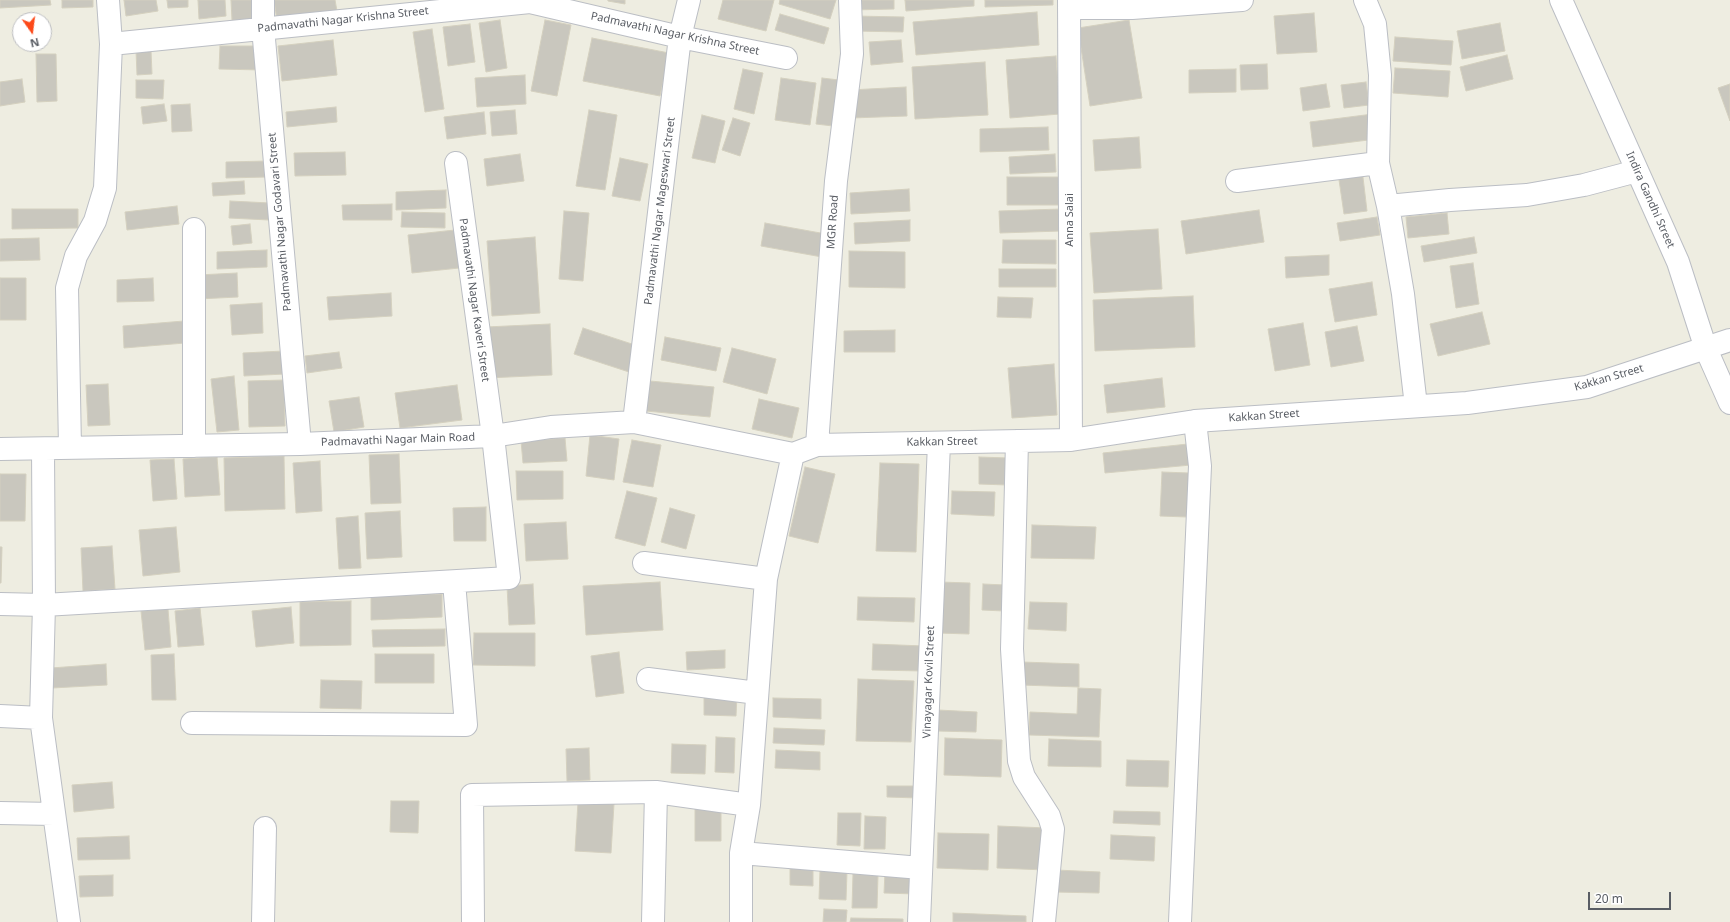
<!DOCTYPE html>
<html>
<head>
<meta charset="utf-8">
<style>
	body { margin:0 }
	#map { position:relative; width:1730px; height:922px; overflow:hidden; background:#eeede1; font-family:"Noto Sans",sans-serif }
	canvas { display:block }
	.north { position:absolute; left:12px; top:12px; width:40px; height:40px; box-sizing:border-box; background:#fff; border:1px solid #bdbec1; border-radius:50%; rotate:166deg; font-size:11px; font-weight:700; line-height:16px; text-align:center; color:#595d64 }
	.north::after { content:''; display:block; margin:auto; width:14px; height:18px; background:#fc4919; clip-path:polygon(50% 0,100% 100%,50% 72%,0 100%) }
	.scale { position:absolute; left:1588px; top:892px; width:83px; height:18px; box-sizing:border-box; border:2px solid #595d64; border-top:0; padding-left:5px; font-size:12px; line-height:14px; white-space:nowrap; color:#595d64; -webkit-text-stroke:3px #fff; paint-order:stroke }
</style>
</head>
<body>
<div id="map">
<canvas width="1730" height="922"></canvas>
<div class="north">N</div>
<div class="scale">20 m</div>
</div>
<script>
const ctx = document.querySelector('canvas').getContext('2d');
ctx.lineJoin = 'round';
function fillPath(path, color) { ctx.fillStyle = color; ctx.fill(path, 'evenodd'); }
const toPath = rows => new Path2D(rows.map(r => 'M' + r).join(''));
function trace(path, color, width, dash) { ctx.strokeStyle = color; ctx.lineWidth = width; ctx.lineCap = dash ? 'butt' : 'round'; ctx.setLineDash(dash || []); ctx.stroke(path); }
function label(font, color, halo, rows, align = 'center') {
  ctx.font = font + ' "Noto Sans",sans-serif'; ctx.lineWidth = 3.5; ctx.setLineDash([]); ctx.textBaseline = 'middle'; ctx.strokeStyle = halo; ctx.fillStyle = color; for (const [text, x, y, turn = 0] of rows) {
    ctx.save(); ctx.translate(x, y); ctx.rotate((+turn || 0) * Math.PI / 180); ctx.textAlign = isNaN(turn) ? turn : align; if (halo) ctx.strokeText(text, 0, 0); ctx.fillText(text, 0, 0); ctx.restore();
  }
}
const building = toPath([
	[0,0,50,0,51,5,0,8,0,0],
	[62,0,93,0,93,7,62,8,62,0],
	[124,0,156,0,158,11,126,16,124,0],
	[167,0,188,0,188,7,168,8,167,0],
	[198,0,225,0,226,16,199,19,198,0],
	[231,0,253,0,254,20,232,20,231,0],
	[274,0,335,0,337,11,277,21,274,0],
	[608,0,625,0,625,4,608,1,608,0],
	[723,0,774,0,766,31,718,19,723,0],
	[780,0,836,0,830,19,779,4,780,0],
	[851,0,894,0,894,9,852,10,851,0],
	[905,0,974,0,974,6,906,11,905,0],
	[985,0,1053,0,1053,5,985,7,985,0],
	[1037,12,1039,45,916,55,913,22,1037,12],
	[1314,13,1317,52,1277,54,1274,16,1314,13],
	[780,14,829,28,824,44,775,30,780,14],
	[854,16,904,17,903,32,854,31,854,16],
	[500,20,507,68,486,72,479,23,500,20],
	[545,20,571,25,557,96,531,91,545,20],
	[1129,20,1142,98,1090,106,1078,28,1129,20],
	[1500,23,1505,51,1462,59,1457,31,1500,23],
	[470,24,475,62,448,66,443,27,470,24],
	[432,29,444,109,425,112,413,32,432,29],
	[1395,37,1453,41,1451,65,1393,61,1395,37],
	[592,38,669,53,660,96,583,81,592,38],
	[333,40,337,75,282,81,278,46,333,40],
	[901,40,903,62,871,65,869,42,901,40],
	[220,46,261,46,261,70,219,69,220,46],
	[151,50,152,74,137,75,136,51,151,50],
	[36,54,56,54,57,101,37,102,36,54],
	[1507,55,1513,79,1466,91,1460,67,1507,55],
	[1056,56,1060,114,1010,118,1006,60,1056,56],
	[985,62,988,115,915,119,912,67,985,62],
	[1267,64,1268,89,1241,90,1240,65,1267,64],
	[1395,68,1450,71,1448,97,1393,93,1395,68],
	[743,69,763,73,754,114,734,109,743,69],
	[1236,69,1236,92,1189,93,1189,70,1236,69],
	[525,75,526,104,477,107,475,78,525,75],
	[781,78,816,83,810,125,775,120,781,78],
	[822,78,839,80,833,126,816,124,822,78],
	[22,79,25,102,0,106,0,82,22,79],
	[136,80,164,80,163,99,136,98,136,80],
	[1366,82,1369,105,1344,108,1341,85,1366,82],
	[1326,84,1330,107,1303,111,1300,88,1326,84],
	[1730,84,1730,121,1718,88,1730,84],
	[906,87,907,116,851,118,850,90,906,87],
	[164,104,167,121,143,124,141,107,164,104],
	[190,104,192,131,172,132,171,105,190,104],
	[336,107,337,122,287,127,286,112,336,107],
	[515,110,517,134,492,136,490,112,515,110],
	[589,110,617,115,605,190,576,186,589,110],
	[484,112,486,134,447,139,444,117,484,112],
	[1373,114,1376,139,1313,147,1310,122,1373,114],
	[702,115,725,121,715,163,692,158,702,115],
	[733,118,750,123,740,156,722,150,733,118],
	[1048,127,1049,150,980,152,980,129,1048,127],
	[1139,137,1141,168,1095,171,1093,140,1139,137],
	[345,152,346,175,295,176,294,153,345,152],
	[520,154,524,181,487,186,484,159,520,154],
	[1055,154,1056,172,1010,174,1009,157,1055,154],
	[620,158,648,164,640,201,612,196,620,158],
	[267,161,267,177,226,178,226,162,267,161],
	[1362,169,1367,211,1344,214,1338,173,1362,169],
	[1007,177,1062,177,1062,205,1007,205,1007,177],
	[244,181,245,194,213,196,212,183,244,181],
	[909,189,910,211,851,214,850,193,909,189],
	[446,190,446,208,396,210,396,192,446,190],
	[230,201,270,203,269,220,229,218,230,201],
	[392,204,392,220,343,220,342,205,392,204],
	[177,206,179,224,127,230,125,212,177,206],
	[12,209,78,209,78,228,12,229,12,209],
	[1061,209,1061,231,1000,233,999,211,1061,209],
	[1259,210,1264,242,1186,254,1181,221,1259,210],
	[564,211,589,213,583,281,559,279,564,211],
	[402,212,445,213,445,228,401,227,402,212],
	[1447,213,1449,234,1408,238,1406,217,1447,213],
	[1377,217,1380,235,1340,241,1337,223,1377,217],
	[910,220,910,241,855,244,854,223,910,220],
	[765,223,826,234,822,257,761,246,765,223],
	[250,224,252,243,233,245,231,226,250,224],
	[1158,229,1162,289,1094,293,1090,233,1158,229],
	[455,230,459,268,412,273,408,235,455,230],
	[535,237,540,313,492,316,487,241,535,237],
	[1474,237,1477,253,1424,262,1421,246,1474,237],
	[39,238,40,260,0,261,0,239,39,238],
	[1003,240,1056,240,1056,264,1002,263,1003,240],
	[267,250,267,267,217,269,217,252,267,250],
	[849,251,905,252,905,288,849,287,849,251],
	[1329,255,1329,275,1286,278,1285,257,1329,255],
	[1473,263,1479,304,1456,308,1450,266,1473,263],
	[999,269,1056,269,1056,287,999,287,999,269],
	[237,273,238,297,198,299,198,275,237,273],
	[0,278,26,278,26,320,0,320,0,278],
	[153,278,154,301,117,302,117,280,153,278],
	[1372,282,1377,315,1335,322,1329,289,1372,282],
	[391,293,392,316,329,320,327,297,391,293],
	[1193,296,1195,347,1095,351,1093,300,1193,296],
	[998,297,1033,298,1031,318,997,317,998,297],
	[262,303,263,333,232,335,230,305,262,303],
	[1482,312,1490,344,1438,356,1430,324,1482,312],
	[184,321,185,343,124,348,123,326,184,321],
	[1303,323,1310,365,1275,371,1268,329,1303,323],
	[550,324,552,375,487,378,486,327,550,324],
	[1357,326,1364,361,1331,367,1325,332,1357,326],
	[583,328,638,346,629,372,574,354,583,328],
	[895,330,895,352,844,352,844,331,895,330],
	[665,337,721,348,716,371,661,360,665,337],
	[732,348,776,359,767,394,723,382,732,348],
	[284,351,285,374,244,376,243,353,284,351],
	[339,352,342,368,307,373,305,356,339,352],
	[1054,364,1057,415,1012,418,1008,368,1054,364],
	[234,376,239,430,217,432,211,379,234,376],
	[1162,378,1165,407,1107,413,1104,385,1162,378],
	[284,380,285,426,249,427,248,381,284,380],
	[650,381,714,387,710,417,646,411,650,381],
	[108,384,110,425,88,426,86,385,108,384],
	[457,385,462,420,400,428,395,393,457,385],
	[359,397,364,427,334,432,329,401,359,397],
	[759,399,799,408,792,438,752,429,759,399],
	[590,435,619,439,614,480,586,476,590,435],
	[565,438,567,461,523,463,521,441,565,438],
	[632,440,661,445,653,487,623,482,632,440],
	[1188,444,1191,465,1105,473,1103,453,1188,444],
	[399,454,401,503,371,504,369,455,399,454],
	[284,456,285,509,225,511,224,458,284,456],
	[217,457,220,495,185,497,183,459,217,457],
	[979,457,1009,458,1007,485,979,484,979,457],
	[174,459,177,499,153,501,150,460,174,459],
	[320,461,322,511,296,513,293,463,320,461],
	[880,463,919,464,916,552,876,551,880,463],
	[805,467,835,474,818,543,789,536,805,467],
	[516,471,563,471,563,499,517,500,516,471],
	[1162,472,1189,473,1187,517,1160,516,1162,472],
	[0,474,26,474,25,521,0,521,0,474],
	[627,491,657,498,645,546,615,538,627,491],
	[952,491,995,492,994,516,951,514,952,491],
	[486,507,486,541,454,541,453,508,486,507],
	[670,508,695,515,686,549,661,542,670,508],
	[400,511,402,557,367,559,365,513,400,511],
	[358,516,361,568,339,569,336,518,358,516],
	[566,522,568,559,526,561,524,524,566,522],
	[1032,525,1096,527,1094,559,1031,558,1032,525],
	[176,527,180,572,143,576,139,530,176,527],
	[112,546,115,589,83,591,81,548,112,546],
	[0,547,2,547,1,583,0,583,0,547],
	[660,582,663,630,586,635,583,586,660,582],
	[940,582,970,583,969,634,938,633,940,582],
	[533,584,535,624,509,625,507,586,533,584],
	[983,584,1005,585,1004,611,982,610,983,584],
	[442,594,442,617,371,620,371,597,442,594],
	[858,597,915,598,914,622,857,620,858,597],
	[351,601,351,645,300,646,300,602,351,601],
	[1030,602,1067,603,1066,631,1028,629,1030,602],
	[291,607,294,643,256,647,252,611,291,607],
	[200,608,204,645,178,647,175,611,200,608],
	[168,609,171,647,145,650,141,611,168,609],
	[445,629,445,646,373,647,372,630,445,629],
	[474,633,535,633,535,666,473,665,474,633],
	[873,644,924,646,924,671,872,670,873,644],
	[725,650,725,668,687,670,686,652,725,650],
	[619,652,624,693,596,697,591,656,619,652],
	[174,654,176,700,152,700,151,655,174,654],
	[375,654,434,654,434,683,375,683,375,654],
	[1022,662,1079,664,1079,687,1021,685,1022,662],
	[106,664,107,685,52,688,51,668,106,664],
	[858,679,914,681,911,742,856,741,858,679],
	[321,680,362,681,361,709,320,708,321,680],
	[1078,688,1101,689,1099,737,1029,735,1030,712,1077,714,1078,688],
	[704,694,737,695,736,716,704,715,704,694],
	[773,698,821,699,821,719,773,717,773,698],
	[938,710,977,712,976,732,937,731,938,710],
	[774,728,825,730,824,745,773,743,774,728],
	[716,737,735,738,734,773,715,772,716,737],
	[945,738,1002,740,1001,777,944,775,945,738],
	[1049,739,1101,741,1101,767,1048,766,1049,739],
	[672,744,706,745,705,774,671,773,672,744],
	[589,748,590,780,567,781,566,749,589,748],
	[776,750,820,752,820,770,775,768,776,750],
	[1127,760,1169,761,1168,787,1126,786,1127,760],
	[112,782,114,808,74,812,72,785,112,782],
	[887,786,918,786,918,798,887,797,887,786],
	[391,801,419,801,418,833,390,832,391,801],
	[578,802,614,804,611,853,575,851,578,802],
	[695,803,721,803,721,841,695,841,695,803],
	[1114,811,1160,812,1160,825,1113,823,1114,811],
	[838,813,861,813,860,846,837,845,838,813],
	[865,816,886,817,885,849,864,849,865,816],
	[998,826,1047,828,1045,870,997,868,998,826],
	[938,833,989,834,988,870,937,868,938,833],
	[1111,835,1155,837,1154,861,1110,859,1111,835],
	[129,836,130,859,78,860,77,838,129,836],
	[790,868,813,869,813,886,790,885,790,868],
	[1056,870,1100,872,1099,893,1055,892,1056,870],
	[820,871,847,872,846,900,819,899,820,871],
	[885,872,917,873,916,894,884,893,885,872],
	[853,874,878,875,877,908,852,908,853,874],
	[113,875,113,896,80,897,79,876,113,875],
	[824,909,847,910,846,922,823,922,824,909],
	[953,913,1026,916,1026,922,953,922,953,913],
	[851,918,903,919,903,922,850,922,851,918]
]);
fillPath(building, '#c9c7be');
trace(building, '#d4d0bf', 1);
const minor = toPath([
	[263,0,263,28,300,444],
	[1069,0,1071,440],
	[1365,0,1375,24,1380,75,1378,163,1388,206,1403,294,1416,406],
	[1561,0,1678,262,1706,349,1730,403],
	[1069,8,1132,8,1242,0],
	[111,44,530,2,680,37,786,58],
	[1237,181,1378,163],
	[1388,206,1450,200,1527,195,1584,185,1637,171],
	[194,229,194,446],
	[634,422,680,37,689,0],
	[1017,441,1012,649,1019,761,1024,777,1049,816,1053,829,1044,922],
	[817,445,836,181,852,54,850,0],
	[70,448,67,288,76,256,95,221,105,188,111,44,108,0],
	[0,449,300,444,493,436,551,427,634,422,793,454],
	[43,449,44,605,41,718,69,922],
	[793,454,817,445,1071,440,1195,421,1467,403,1587,387,1730,340],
	[644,563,766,579],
	[0,604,44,605,509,578,493,436,456,163],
	[648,679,757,693],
	[0,716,41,718],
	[192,723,466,725,454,582],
	[0,813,54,814],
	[741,853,921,868],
	[263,922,265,828],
	[473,922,472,795,656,792,749,805],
	[653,922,656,792],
	[741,922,741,853,749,805,766,579,793,454],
	[919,922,939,443],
	[1180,922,1200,466,1195,421]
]);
trace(minor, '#bbbec4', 24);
trace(minor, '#fff', 22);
label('11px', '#595d64', '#fff', [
	["Padmavathi Nagar Krishna Street",343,20,-6],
	["Padmavathi Nagar Krishna Street",675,34,12],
	["Indira Gandhi Street",1650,200,66],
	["Padmavathi Nagar Mageswari Street",660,211,-83],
	["Anna Salai",1070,220,-90],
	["Padmavathi Nagar Godavari Street",280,222,-95],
	["MGR Road",833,222,-86],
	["Padmavathi Nagar Kaveri Street",474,300,82],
	["Kakkan Street",1609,378,-16],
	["Kakkan Street",1264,416,-4],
	["Padmavathi Nagar Main Road",398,440,-2],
	["Kakkan Street",942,442,-1],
	["Vinayagar Kovil Street",929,682,-88]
]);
</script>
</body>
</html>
